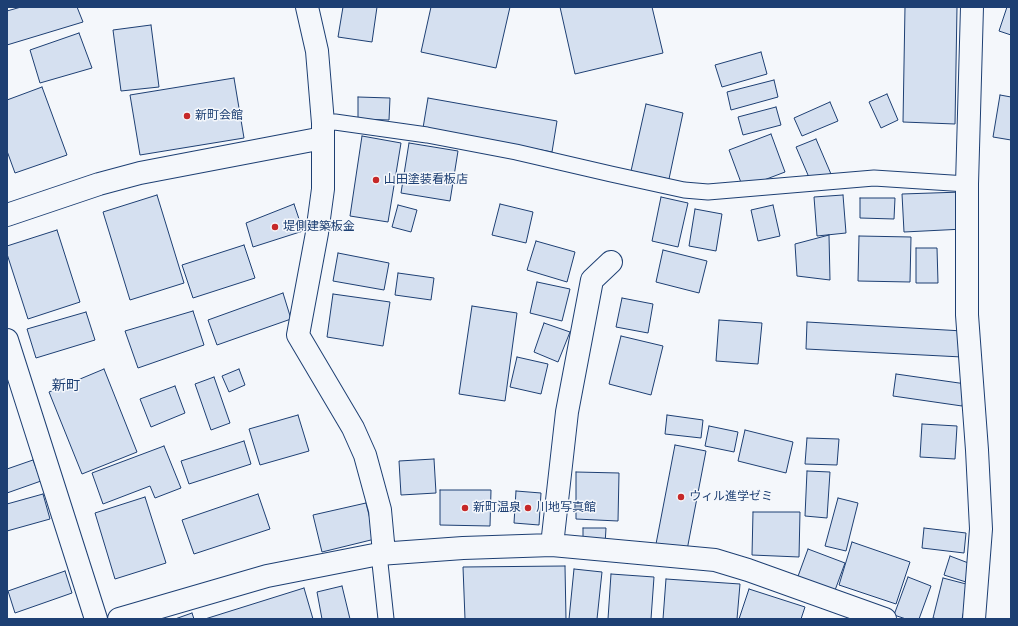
<!DOCTYPE html>
<html>
<head>
<meta charset="utf-8">
<style>
	body { margin:0 }
	#map { position:relative; width:1018px; height:626px; overflow:hidden; background:#f4f7fb; font-family:Rubik,sans-serif }
	canvas { display:block }
	.frame { position:absolute; inset:0; border:8px solid #1d3f73; pointer-events:none }
</style>
</head>
<body>
<div id="map">
<canvas width="1018" height="626"></canvas>
<div class="frame"></div>
</div>
<script>
const ctx = document.querySelector('canvas').getContext('2d');
ctx.lineJoin = 'round';
function fillPath(path, color) { ctx.fillStyle = color; ctx.fill(path, 'evenodd'); }
const toPath = rows => new Path2D(rows.map(r => 'M' + r).join(''));
function trace(path, color, width, dash) { ctx.strokeStyle = color; ctx.lineWidth = width; ctx.lineCap = dash ? 'butt' : 'round'; ctx.setLineDash(dash || []); ctx.stroke(path); }
function label(font, color, halo, rows, align = 'center') {
  ctx.font = font + ' Rubik,"Noto Sans JP",sans-serif'; ctx.lineWidth = 3; ctx.setLineDash([]); ctx.textBaseline = 'middle'; ctx.strokeStyle = halo; ctx.fillStyle = color; for (const [text, x, y, turn = 0] of rows) {
    ctx.save(); ctx.translate(x, y); ctx.rotate((+turn || 0) * Math.PI / 180); ctx.textAlign = isNaN(turn) ? turn : align; if (halo) ctx.strokeText(text, 0, 0); ctx.fillText(text, 0, 0); ctx.restore();
  }
}
const building = toPath([
	[21,7,77,7,83,22,7,45,7,11,21,7],
	[343,7,377,7,372,42,338,37,343,7],
	[431,7,510,7,496,68,421,52,431,7],
	[560,7,652,7,663,53,575,74,560,7],
	[905,7,957,7,955,124,903,122,905,7],
	[1007,7,1011,7,1011,35,999,31,1007,7],
	[151,25,159,87,121,91,113,30,151,25],
	[79,33,92,68,40,83,30,50,79,33],
	[761,52,767,74,722,87,715,65,761,52],
	[234,78,244,138,140,155,130,95,234,78],
	[774,80,778,97,731,110,727,92,774,80],
	[42,87,67,155,15,173,7,151,7,100,42,87],
	[887,94,898,120,881,128,869,102,887,94],
	[1000,95,1011,97,1011,140,993,137,1000,95],
	[358,97,390,98,389,120,358,119,358,97],
	[428,98,557,121,552,152,423,128,428,98],
	[830,102,838,121,802,136,794,118,830,102],
	[646,104,683,113,669,179,631,171,646,104],
	[776,107,781,125,743,135,738,117,776,107],
	[771,134,785,172,743,188,729,150,771,134],
	[362,136,401,143,388,222,350,216,362,136],
	[816,139,831,174,811,182,796,147,816,139],
	[409,143,458,151,450,201,401,193,409,143],
	[962,192,964,229,904,232,902,194,962,192],
	[157,195,184,283,130,300,103,212,157,195],
	[843,195,846,233,817,236,814,197,843,195],
	[661,197,688,203,678,247,652,241,661,197],
	[860,198,895,198,894,219,860,218,860,198],
	[294,204,303,231,253,247,246,223,294,204],
	[500,204,533,212,526,243,492,235,500,204],
	[398,205,417,210,411,232,392,227,398,205],
	[773,205,780,236,758,241,751,210,773,205],
	[695,209,722,214,716,251,689,246,695,209],
	[57,230,80,302,28,319,7,254,7,246,57,230],
	[829,235,830,280,797,276,795,244,829,235],
	[859,236,911,237,910,282,858,281,859,236],
	[536,241,575,252,567,282,527,270,536,241],
	[244,245,255,278,193,298,182,265,244,245],
	[916,248,937,248,938,283,916,283,916,248],
	[663,250,707,261,699,293,656,282,663,250],
	[338,253,389,263,384,290,333,281,338,253],
	[398,273,434,278,431,300,395,295,398,273],
	[537,282,570,289,562,321,530,313,537,282],
	[283,293,291,319,217,345,208,320,283,293],
	[333,294,390,302,383,346,327,337,333,294],
	[622,298,653,304,648,333,616,327,622,298],
	[472,306,517,313,505,401,459,394,472,306],
	[193,311,204,345,138,368,125,331,193,311],
	[86,312,95,340,36,358,27,329,86,312],
	[719,320,762,323,758,364,716,361,719,320],
	[807,322,963,331,962,357,806,349,807,322],
	[544,323,570,332,558,362,534,352,544,323],
	[621,336,663,346,651,395,609,384,621,336],
	[517,357,548,364,541,394,510,387,517,357],
	[104,369,137,452,82,474,49,392,104,369],
	[239,369,245,385,229,392,222,376,239,369],
	[896,374,966,384,962,406,893,396,896,374],
	[214,377,230,423,211,430,195,384,214,377],
	[175,386,185,413,151,427,140,399,175,386],
	[298,415,309,451,260,465,249,429,298,415],
	[667,415,703,420,701,438,665,434,667,415],
	[922,424,957,426,955,459,920,457,922,424],
	[709,426,738,432,734,452,705,446,709,426],
	[745,430,793,442,786,473,738,461,745,430],
	[807,438,839,439,837,465,805,464,807,438],
	[244,441,251,464,189,484,181,461,244,441],
	[675,445,706,451,687,550,656,544,675,445],
	[164,446,181,488,155,498,150,486,103,504,92,473,164,446],
	[434,459,436,493,401,495,399,461,434,459],
	[33,460,41,481,7,493,7,469,33,460],
	[807,471,830,472,827,518,805,516,807,471],
	[576,472,619,473,618,521,576,519,576,472],
	[440,490,491,490,490,526,440,525,440,490],
	[516,491,541,493,539,525,514,523,516,491],
	[43,494,50,519,7,531,7,504,43,494],
	[258,494,270,529,194,554,182,520,258,494],
	[145,497,166,563,115,579,95,513,145,497],
	[838,498,858,503,846,551,825,546,838,498],
	[366,503,375,539,322,552,313,515,366,503],
	[753,512,800,512,799,557,752,555,753,512],
	[583,528,606,528,605,545,583,545,583,528],
	[924,528,966,533,964,553,922,548,924,528],
	[852,542,910,562,896,604,839,585,852,542],
	[808,549,845,563,834,593,797,579,808,549],
	[950,556,971,564,966,582,944,575,950,556],
	[565,566,566,619,465,619,463,567,565,566],
	[574,569,602,572,597,619,569,619,574,569],
	[65,571,72,593,15,613,8,591,65,571],
	[611,574,654,577,651,619,608,619,611,574],
	[908,577,931,586,919,619,906,619,894,615,908,577],
	[943,578,970,585,962,619,938,619,933,618,943,578],
	[666,579,740,584,737,619,663,619,666,579],
	[342,586,350,619,322,619,317,592,342,586],
	[304,588,313,619,205,619,304,588],
	[749,589,805,607,801,619,739,619,749,589],
	[192,613,194,619,175,619,192,613]
]);
fillPath(building, '#d5e0f0');
trace(building, '#1d3f73', 1);
const service = toPath([
	[323,123,335,122,427,135,516,152,611,174,684,190,708,192,874,178,967,184],
	[379,554,386,619]
]);
const minor = toPath([
	[307,7,317,51,323,123,323,189,317,233,298,335,353,428,365,455,380,510,384,553],
	[972,7,967,184,967,315,977,450,981,529,974,619],
	[7,215,99,184,140,173,323,138],
	[7,340,96,619],
	[552,545,567,412,592,280,611,262],
	[119,619,267,576,379,554,463,548,552,545,715,560,748,570,885,619]
]);
trace(service, '#1d3f73', 17);
trace(minor, '#1d3f73', 24);
trace(service, '#f4f7fb', 15);
trace(minor, '#f4f7fb', 22);
for (const [x, y, r, color] of [
	[187,116,4,"#c62828"],
	[376,180,4,"#c62828"],
	[275,227,4,"#c62828"],
	[681,497,4,"#c62828"],
	[465,508,4,"#c62828"],
	[528,508,4,"#c62828"]
]) { const dot = new Path2D(); dot.arc(x, y, r, 0, 2 * Math.PI); ctx.fillStyle = color; ctx.fill(dot); trace(dot, '#f4f7fb', 1.5); }
label('12px', '#1d3f73', '#f4f7fb', [
	["新町会館",195,116],
	["山田塗装看板店",384,180],
	["堤側建築板金",283,227],
	["ウィル進学ゼミ",689,497],
	["新町温泉",473,508],
	["川地写真館",536,508]
], 'left');
label('14px', '#1d3f73', '#f4f7fb', [
	["新町",66,386]
]);
</script>
</body>
</html>
